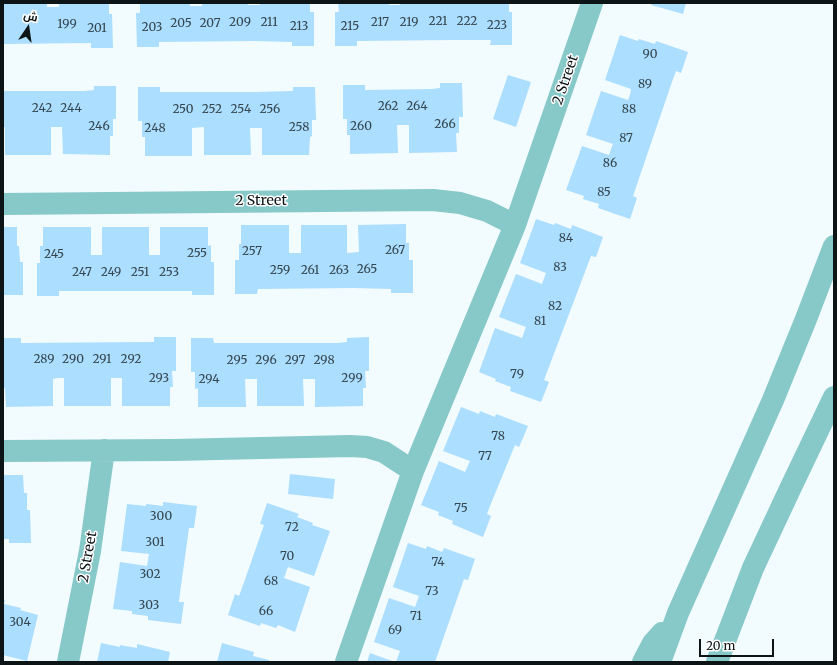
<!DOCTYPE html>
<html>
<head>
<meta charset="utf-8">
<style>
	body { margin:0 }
	#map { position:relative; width:837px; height:665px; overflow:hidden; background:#f2fbfd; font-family:Merriweather,Cairo,serif }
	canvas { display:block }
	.frame { position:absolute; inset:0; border:4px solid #0c1416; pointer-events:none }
	.north { position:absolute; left:8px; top:8px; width:40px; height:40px; -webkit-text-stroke:3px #fff; paint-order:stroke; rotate:13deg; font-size:11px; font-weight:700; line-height:16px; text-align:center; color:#0c1416 }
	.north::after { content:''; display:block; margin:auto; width:14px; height:18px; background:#0c1416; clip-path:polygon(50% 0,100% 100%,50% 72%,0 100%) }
	.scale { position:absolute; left:699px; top:639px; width:75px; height:18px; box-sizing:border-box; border:2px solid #0c1416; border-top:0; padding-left:5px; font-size:12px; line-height:14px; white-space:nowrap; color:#0c1416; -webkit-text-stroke:3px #fff; paint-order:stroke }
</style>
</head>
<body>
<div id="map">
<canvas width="837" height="665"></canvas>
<div class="frame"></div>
<div class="north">ش</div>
<div class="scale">20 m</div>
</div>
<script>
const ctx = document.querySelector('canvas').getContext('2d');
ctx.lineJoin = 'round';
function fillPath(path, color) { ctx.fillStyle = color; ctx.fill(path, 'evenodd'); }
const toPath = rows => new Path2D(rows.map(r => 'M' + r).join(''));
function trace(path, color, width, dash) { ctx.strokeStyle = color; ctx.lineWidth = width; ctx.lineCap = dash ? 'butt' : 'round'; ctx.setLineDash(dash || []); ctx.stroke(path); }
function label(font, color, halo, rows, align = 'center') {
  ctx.font = font + ' Merriweather,serif'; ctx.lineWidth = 3; ctx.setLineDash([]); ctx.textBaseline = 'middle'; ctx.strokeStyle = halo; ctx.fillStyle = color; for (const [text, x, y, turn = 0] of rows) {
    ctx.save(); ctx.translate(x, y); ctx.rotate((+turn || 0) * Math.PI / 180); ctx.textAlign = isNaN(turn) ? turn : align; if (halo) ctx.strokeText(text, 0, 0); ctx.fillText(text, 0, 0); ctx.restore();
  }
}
fillPath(toPath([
	[3,3,47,3,47,7,59,7,59,3,109,3,109,14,112,14,113,48,91,48,91,43,3,44],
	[140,3,190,3,190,6,202,6,202,3,248,3,248,5,260,5,260,3,310,3,310,12,314,12,314,46,292,46,292,42,254,41,159,42,159,47,137,47,136,13,140,13],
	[338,3,389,3,389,5,400,5,400,3,447,3,447,4,458,4,458,3,509,3,509,12,512,12,512,45,490,45,491,40,453,40,357,41,357,46,335,46,335,12,339,12],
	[652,3,686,3,683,14,651,5],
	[620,35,638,41,639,39,655,44,656,41,688,52,681,73,676,71,673,79,633,196,637,198,630,219,598,208,599,204,583,199,584,196,566,190,582,146,609,155,611,149,613,144,586,135,601,91,628,100,630,95,631,89,605,80],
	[508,75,531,82,516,127,493,119],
	[440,83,462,83,463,117,459,117,459,133,456,133,457,152,409,153,409,125,397,125,398,153,350,154,350,135,347,135,347,119,343,119,343,85,365,85,365,90,431,89,440,88],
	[94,86,116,86,116,119,113,119,113,136,110,136,110,155,63,154,62,127,51,127,51,155,5,155,5,127,3,127,3,91,85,91,94,90],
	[138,87,160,87,160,92,256,92,293,91,293,87,315,87,316,120,312,120,312,136,310,137,309,155,262,155,262,128,250,128,251,155,204,155,204,127,192,128,192,156,145,156,145,137,142,137,142,121,138,121],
	[536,219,554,225,555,223,571,229,572,225,603,237,596,257,591,256,588,264,544,380,549,382,541,402,510,391,511,387,495,381,496,379,479,372,495,328,522,338,526,327,499,317,516,274,542,284,546,273,520,263],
	[406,224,406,243,409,243,409,260,413,260,413,293,391,293,391,289,353,288,258,289,257,294,235,294,235,260,239,260,239,244,241,244,241,225,289,225,289,253,301,253,301,225,347,225,347,253,359,252,358,225],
	[3,227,17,227,17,246,19,246,20,262,23,262,23,295,3,295],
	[43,227,91,227,91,255,102,255,102,227,149,227,149,255,160,255,160,227,208,227,208,246,211,245,211,262,214,262,214,295,192,295,192,291,59,291,59,296,37,296,37,263,40,263,40,246,43,246],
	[154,337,176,337,176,371,172,371,173,387,170,387,170,406,122,406,122,378,111,378,111,406,64,406,64,378,58,378,53,379,53,406,6,407,5,388,3,388,3,338,21,338,21,343,145,342,154,342],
	[369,337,369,371,365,371,366,388,363,388,363,406,315,407,315,379,303,379,304,406,257,406,257,379,245,379,246,407,198,407,198,388,195,389,195,372,191,372,191,338,213,338,214,343,338,343,347,342,347,338],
	[461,407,479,414,480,411,495,417,496,414,528,426,519,447,515,445,490,506,487,514,491,516,483,537,452,524,453,521,438,515,439,512,421,505,439,461,465,472,470,461,443,451],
	[290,474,335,479,333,499,288,494],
	[3,475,23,475,24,493,27,493,27,510,30,510,31,543,9,543,9,539,3,539],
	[163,502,197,506,194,528,189,528,180,593,179,602,184,602,181,624,148,620,148,616,132,614,132,611,113,609,120,562,147,566,149,554,121,551,127,504,146,506,146,504,163,506],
	[267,503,299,514,297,517,313,523,312,525,330,531,314,576,288,567,286,572,284,578,310,587,295,632,278,625,276,628,261,623,260,626,228,615,235,594,239,596,242,588,264,525,260,524],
	[408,543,426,549,427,546,442,552,444,548,475,559,468,580,464,579,435,662,396,662,400,651,374,642,389,598,415,607,419,596,393,587],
	[3,600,5,600,4,604,21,608,20,610,38,615,27,661,3,655],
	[101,643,120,647,120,645,137,648,137,644,170,652,168,662,97,662],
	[222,643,254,652,253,656,269,660,269,662,217,662],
	[370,653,395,662,367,662]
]), '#abdeff');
trace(toPath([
	[3,204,433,200,460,203,487,211,515,225],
	[3,451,174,450,350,446,367,447,384,452,413,471],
	[68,662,90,551,104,450],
	[346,662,413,471,515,225,592,3],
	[643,662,653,643,662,633],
	[660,662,678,613,773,400,806,319,834,246],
	[717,662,753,568,791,487,834,397]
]), '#87c8c9', 22);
label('12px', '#344650', null, [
	["221",438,22],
	["222",467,22],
	["209",240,23],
	["211",269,23],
	["217",380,23],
	["219",409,23],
	["205",181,24],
	["207",210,24],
	["199",67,25],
	["223",497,26],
	["213",299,27],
	["215",350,27],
	["203",152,28],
	["201",97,29],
	["90",650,55],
	["89",645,85],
	["262",388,107],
	["264",417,107],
	["242",42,109],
	["244",71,109],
	["250",183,110],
	["252",212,110],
	["254",241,110],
	["256",270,110],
	["88",629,110],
	["266",445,125],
	["246",99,127],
	["260",361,127],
	["258",299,128],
	["248",155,129],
	["87",626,139],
	["86",610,164],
	["85",604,193],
	["84",566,239],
	["267",395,251],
	["257",252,252],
	["255",197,254],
	["245",54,255],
	["83",560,268],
	["265",367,270],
	["259",280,271],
	["261",310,271],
	["263",339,271],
	["247",82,273],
	["249",111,273],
	["251",140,273],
	["253",169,273],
	["82",555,307],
	["81",540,322],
	["289",44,360],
	["290",73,360],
	["291",102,360],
	["292",131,360],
	["295",237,361],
	["296",266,361],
	["297",295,361],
	["298",324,361],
	["79",517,375],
	["293",159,379],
	["299",352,379],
	["294",209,380],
	["78",498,437],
	["77",485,457],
	["75",461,509],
	["300",161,517],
	["72",292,528],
	["301",155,543],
	["70",287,557],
	["74",438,563],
	["302",150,575],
	["68",271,582],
	["73",432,592],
	["303",149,606],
	["66",266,612],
	["71",416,617],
	["304",20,623],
	["69",395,631]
]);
label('14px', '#0c1416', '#fff', [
	["2 Street",566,80,-71],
	["2 Street",261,201],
	["2 Street",88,557,-80]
]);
</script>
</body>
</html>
